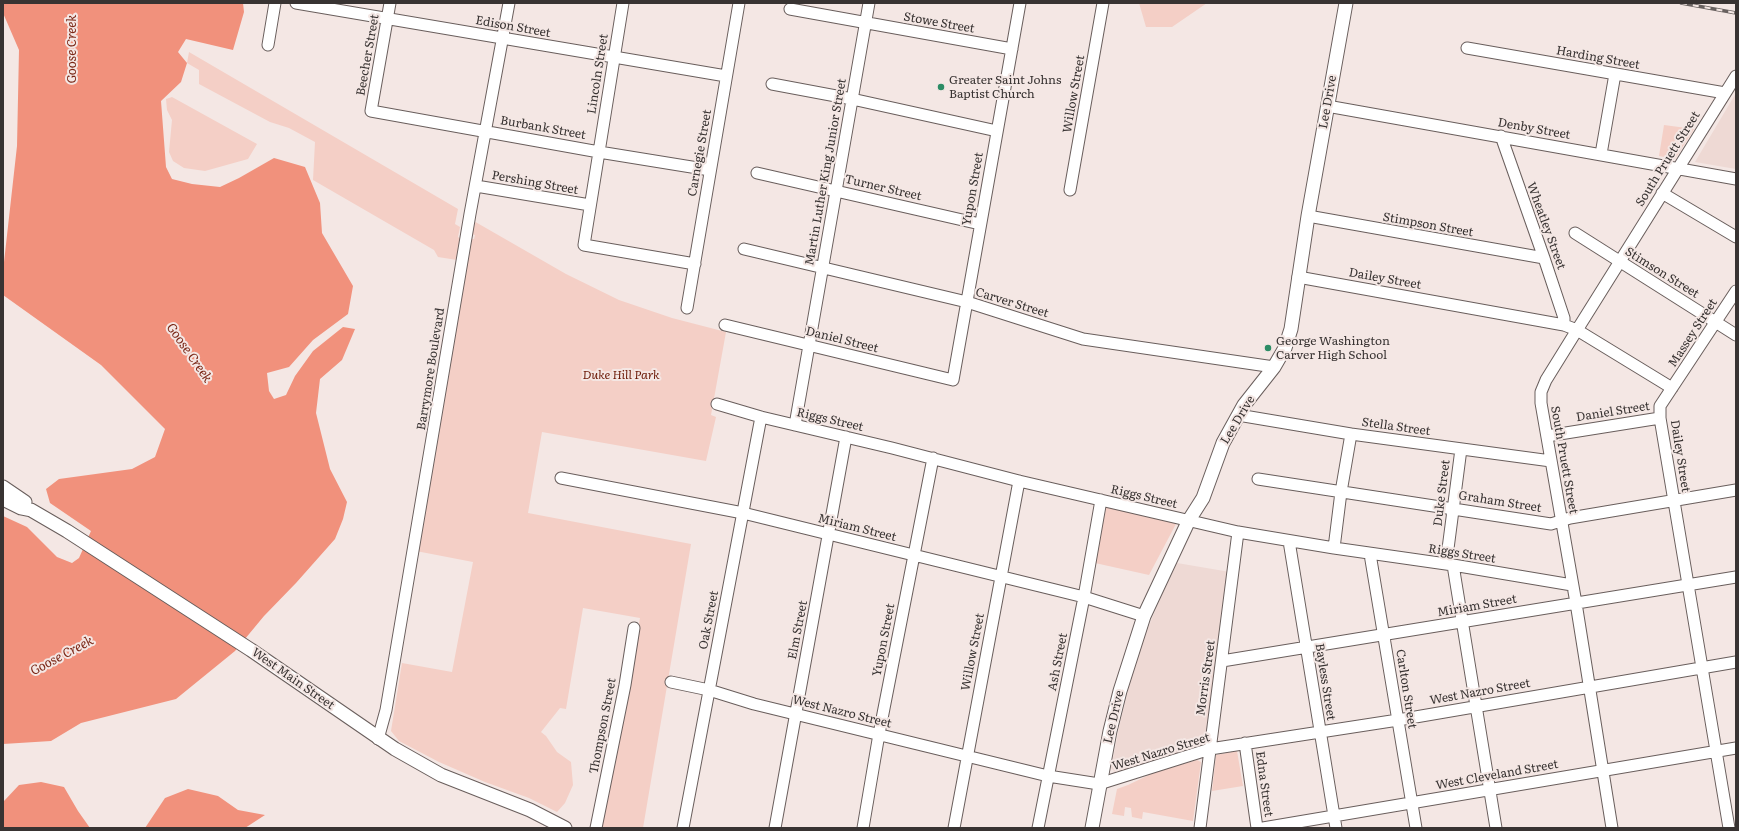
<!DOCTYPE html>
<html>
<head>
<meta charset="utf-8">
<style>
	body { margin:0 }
	#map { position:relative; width:1739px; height:831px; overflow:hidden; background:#f4e7e4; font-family:Literata,serif }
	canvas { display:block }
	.frame { position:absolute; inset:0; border:4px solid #383332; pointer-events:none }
</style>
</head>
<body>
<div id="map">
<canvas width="1739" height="831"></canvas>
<div class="frame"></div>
</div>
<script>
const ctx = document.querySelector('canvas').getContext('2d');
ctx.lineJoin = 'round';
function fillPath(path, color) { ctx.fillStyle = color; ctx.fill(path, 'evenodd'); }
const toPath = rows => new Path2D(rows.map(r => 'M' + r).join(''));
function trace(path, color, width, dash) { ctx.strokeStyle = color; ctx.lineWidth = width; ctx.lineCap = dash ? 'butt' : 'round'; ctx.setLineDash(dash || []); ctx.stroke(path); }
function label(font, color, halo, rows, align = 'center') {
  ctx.font = font + ' Literata,serif'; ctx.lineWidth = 4; ctx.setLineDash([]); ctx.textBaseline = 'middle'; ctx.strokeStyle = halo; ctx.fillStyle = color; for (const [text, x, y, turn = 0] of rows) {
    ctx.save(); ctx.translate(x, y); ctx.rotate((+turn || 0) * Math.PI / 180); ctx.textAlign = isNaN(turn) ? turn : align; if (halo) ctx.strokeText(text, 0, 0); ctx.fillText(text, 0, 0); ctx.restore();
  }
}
fillPath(toPath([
	[1736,93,1736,169,1695,162],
	[1177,563,1230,572,1207,747,1115,772,1111,768,1120,723,1131,678,1140,647,1163,592]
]), '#eed9d4');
fillPath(toPath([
	[1139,3,1207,3,1172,27,1146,27],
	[189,52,458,209,455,224,460,227,458,237,461,239,457,260,438,257,434,250,313,180,315,142,289,128,270,122,199,84,199,70,187,63],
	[172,97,257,144,248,159,205,171,184,168,173,161,169,152,172,120,167,110,166,99],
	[1664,125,1694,129,1675,159,1659,156],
	[472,220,566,274,619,300,672,318,726,332,711,415,716,417,706,461,542,432,528,513,691,544,643,828,599,828,640,618,583,608,566,709,560,708,541,732,546,736,557,752,571,762,573,785,565,803,557,812,529,798,485,782,439,762,399,741,391,731,402,663,452,672,473,562,416,551,470,239,474,239,475,235,471,234],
	[1108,507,1177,522,1149,575,1095,563,1106,508],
	[1237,751,1243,786,1212,791,1216,755],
	[1197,760,1201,762,1193,821,1143,812,1142,819,1132,817,1131,808,1125,807,1124,816,1112,814,1117,789,1128,785,1153,773]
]), '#f4cfc6');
fillPath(toPath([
	[3,3,243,3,244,12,233,50,186,39,178,52,187,63,181,82,161,101,166,167,172,179,192,184,220,187,239,178,274,158,305,167,320,203,322,233,353,286,348,314,313,340,289,367,267,373,269,391,274,399,286,395,295,376,313,351,343,327,355,329,342,360,320,379,316,413,330,469,347,502,343,519,335,539,296,583,264,616,235,651,176,699,81,723,51,741,3,744,3,516,27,527,57,557,72,563,79,558,91,531,50,503,46,489,59,479,132,469,155,457,165,429,101,365,3,295,3,271,17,146,19,50,3,13],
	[41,782,64,787,78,811,90,828,3,828,4,801,19,785],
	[188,789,218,796,238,810,265,815,245,828,145,828,165,798]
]), '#f1917c');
const minor = toPath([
	[296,3,726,76],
	[390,3,371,111,599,152,710,170],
	[623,3,584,245,695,264],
	[790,9,1012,49],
	[268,45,275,3],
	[1467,48,1725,93],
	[772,84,852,99,997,131],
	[1327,106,1736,179],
	[1501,136,1544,258,1564,318,1564,325],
	[1601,154,1615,74],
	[757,173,980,224],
	[476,186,590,205],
	[1070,190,1103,3],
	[1662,193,1736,237],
	[1308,216,1544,258],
	[1575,233,1736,335],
	[744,249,967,302,1083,339,1274,367],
	[1298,277,1564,325,1577,330,1672,388],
	[687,308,739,3],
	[725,325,953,380,1020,3],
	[717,404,761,417,892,448,1019,481,1238,532,1334,548,1453,565,1572,585],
	[1238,415,1351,434,1551,461],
	[795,425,869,3],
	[1547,436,1660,418],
	[561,478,743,513,1084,597,1144,616],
	[1258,479,1551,524,1570,518,1736,490],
	[1289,541,1336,828],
	[1334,548,1341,492,1351,434],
	[1370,554,1416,828],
	[1446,564,1461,449],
	[1453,565,1496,828],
	[1222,661,1736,577],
	[671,682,709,690,754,704,1048,776,1099,784,1210,749,1398,720,1736,662],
	[378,739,386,710,470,214,509,3],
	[1245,743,1257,828],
	[596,828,625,685,634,628],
	[683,828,761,417],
	[775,828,846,437],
	[863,828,879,734,933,458],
	[954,828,1019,481],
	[1038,828,1084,597,1101,500],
	[1200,828,1238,532],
	[1263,828,1736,748],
	[1612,828,1576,603,1541,403,1541,392,1546,380,1577,330,1736,76],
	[1729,828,1660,418,1660,406,1736,291]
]);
const major = toPath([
	[3,487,25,502],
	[3,499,21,508,31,510,67,531,251,650,395,749,441,775,530,810,565,828],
	[1092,828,1110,731,1120,691,1144,616,1189,520,1203,498,1223,443,1244,405,1274,367,1285,348,1291,329,1308,216,1346,3]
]);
trace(minor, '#695e5c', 13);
trace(major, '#695e5c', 15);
trace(minor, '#fff', 11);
trace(major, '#fff', 13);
const rail = toPath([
	[1681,3,1736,13]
]);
trace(rail, '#68615f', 3.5);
trace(rail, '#f4e7e4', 2, [6]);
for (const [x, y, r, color] of [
	[941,87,4,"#2c8c65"],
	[1268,348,4,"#2c8c65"]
]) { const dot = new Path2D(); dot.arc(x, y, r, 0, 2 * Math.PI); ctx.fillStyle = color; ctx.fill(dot); trace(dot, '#f4e7e4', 1.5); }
label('12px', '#383332', '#f4e7e4', [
	["Stowe Street",939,23,10],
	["Edison Street",513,27,10],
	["Beecher Street",368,55,-80],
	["Harding Street",1598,58,10],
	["Lincoln Street",598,74,-81],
	["Willow Street",1074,94,-80],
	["Lee Drive",1328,102,-80],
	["Burbank Street",543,128,10],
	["Denby Street",1534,129,10],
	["Carnegie Street",700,153,-80],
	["South Pruett Street",1668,159,-58],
	["Martin Luther King Junior Street",826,172,-80],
	["Pershing Street",535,183,10],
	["Turner Street",883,188,13],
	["Yupon Street",973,189,-80],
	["Stimpson Street",1428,225,10],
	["Wheatley Street",1546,226,70],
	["Stimson Street",1662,273,32],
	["Dailey Street",1385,279,10],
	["Carver Street",1012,303,17],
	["Massey Street",1693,333,-57],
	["Daniel Street",842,340,14],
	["Barrymore Boulevard",431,369,-81],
	["Daniel Street",1613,412,-9],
	["Riggs Street",830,420,13],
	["Lee Drive",1238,420,-59],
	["Stella Street",1396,427,8],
	["Dailey Street",1680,456,81],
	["South Pruett Street",1564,460,80],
	["Duke Street",1442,493,-83],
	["Riggs Street",1144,497,13],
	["Graham Street",1500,502,9],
	["Miriam Street",857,528,14],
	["Riggs Street",1462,554,9],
	["Miriam Street",1477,606,-10],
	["Oak Street",709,620,-79],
	["Elm Street",798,630,-79],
	["Yupon Street",884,640,-79],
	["Willow Street",973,652,-79],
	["Ash Street",1058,662,-79],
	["Morris Street",1206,678,-82],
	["West Main Street",293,679,35],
	["Bayless Street",1325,682,81],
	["Carlton Street",1406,689,81],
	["West Nazro Street",1480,692,-10],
	["West Nazro Street",842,712,14],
	["Lee Drive",1114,717,-77],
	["Thompson Street",603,726,-79],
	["West Nazro Street",1161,752,-17],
	["West Cleveland Street",1497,775,-10],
	["Edna Street",1264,784,82]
]);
label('12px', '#383332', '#f4e7e4', [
	["Greater Saint Johns",949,80],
	["Baptist Church",949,94],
	["George Washington",1276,341],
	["Carver High School",1276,355]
], 'left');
label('italic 12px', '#6b1805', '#f4e7e4', [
	["Duke Hill Park",621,375]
]);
label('italic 13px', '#7a2615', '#f4e7e4', [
	["Goose Creek",72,49,-90],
	["Goose Creek",189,353,55],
	["Goose Creek",62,656,-28]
]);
</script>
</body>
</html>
